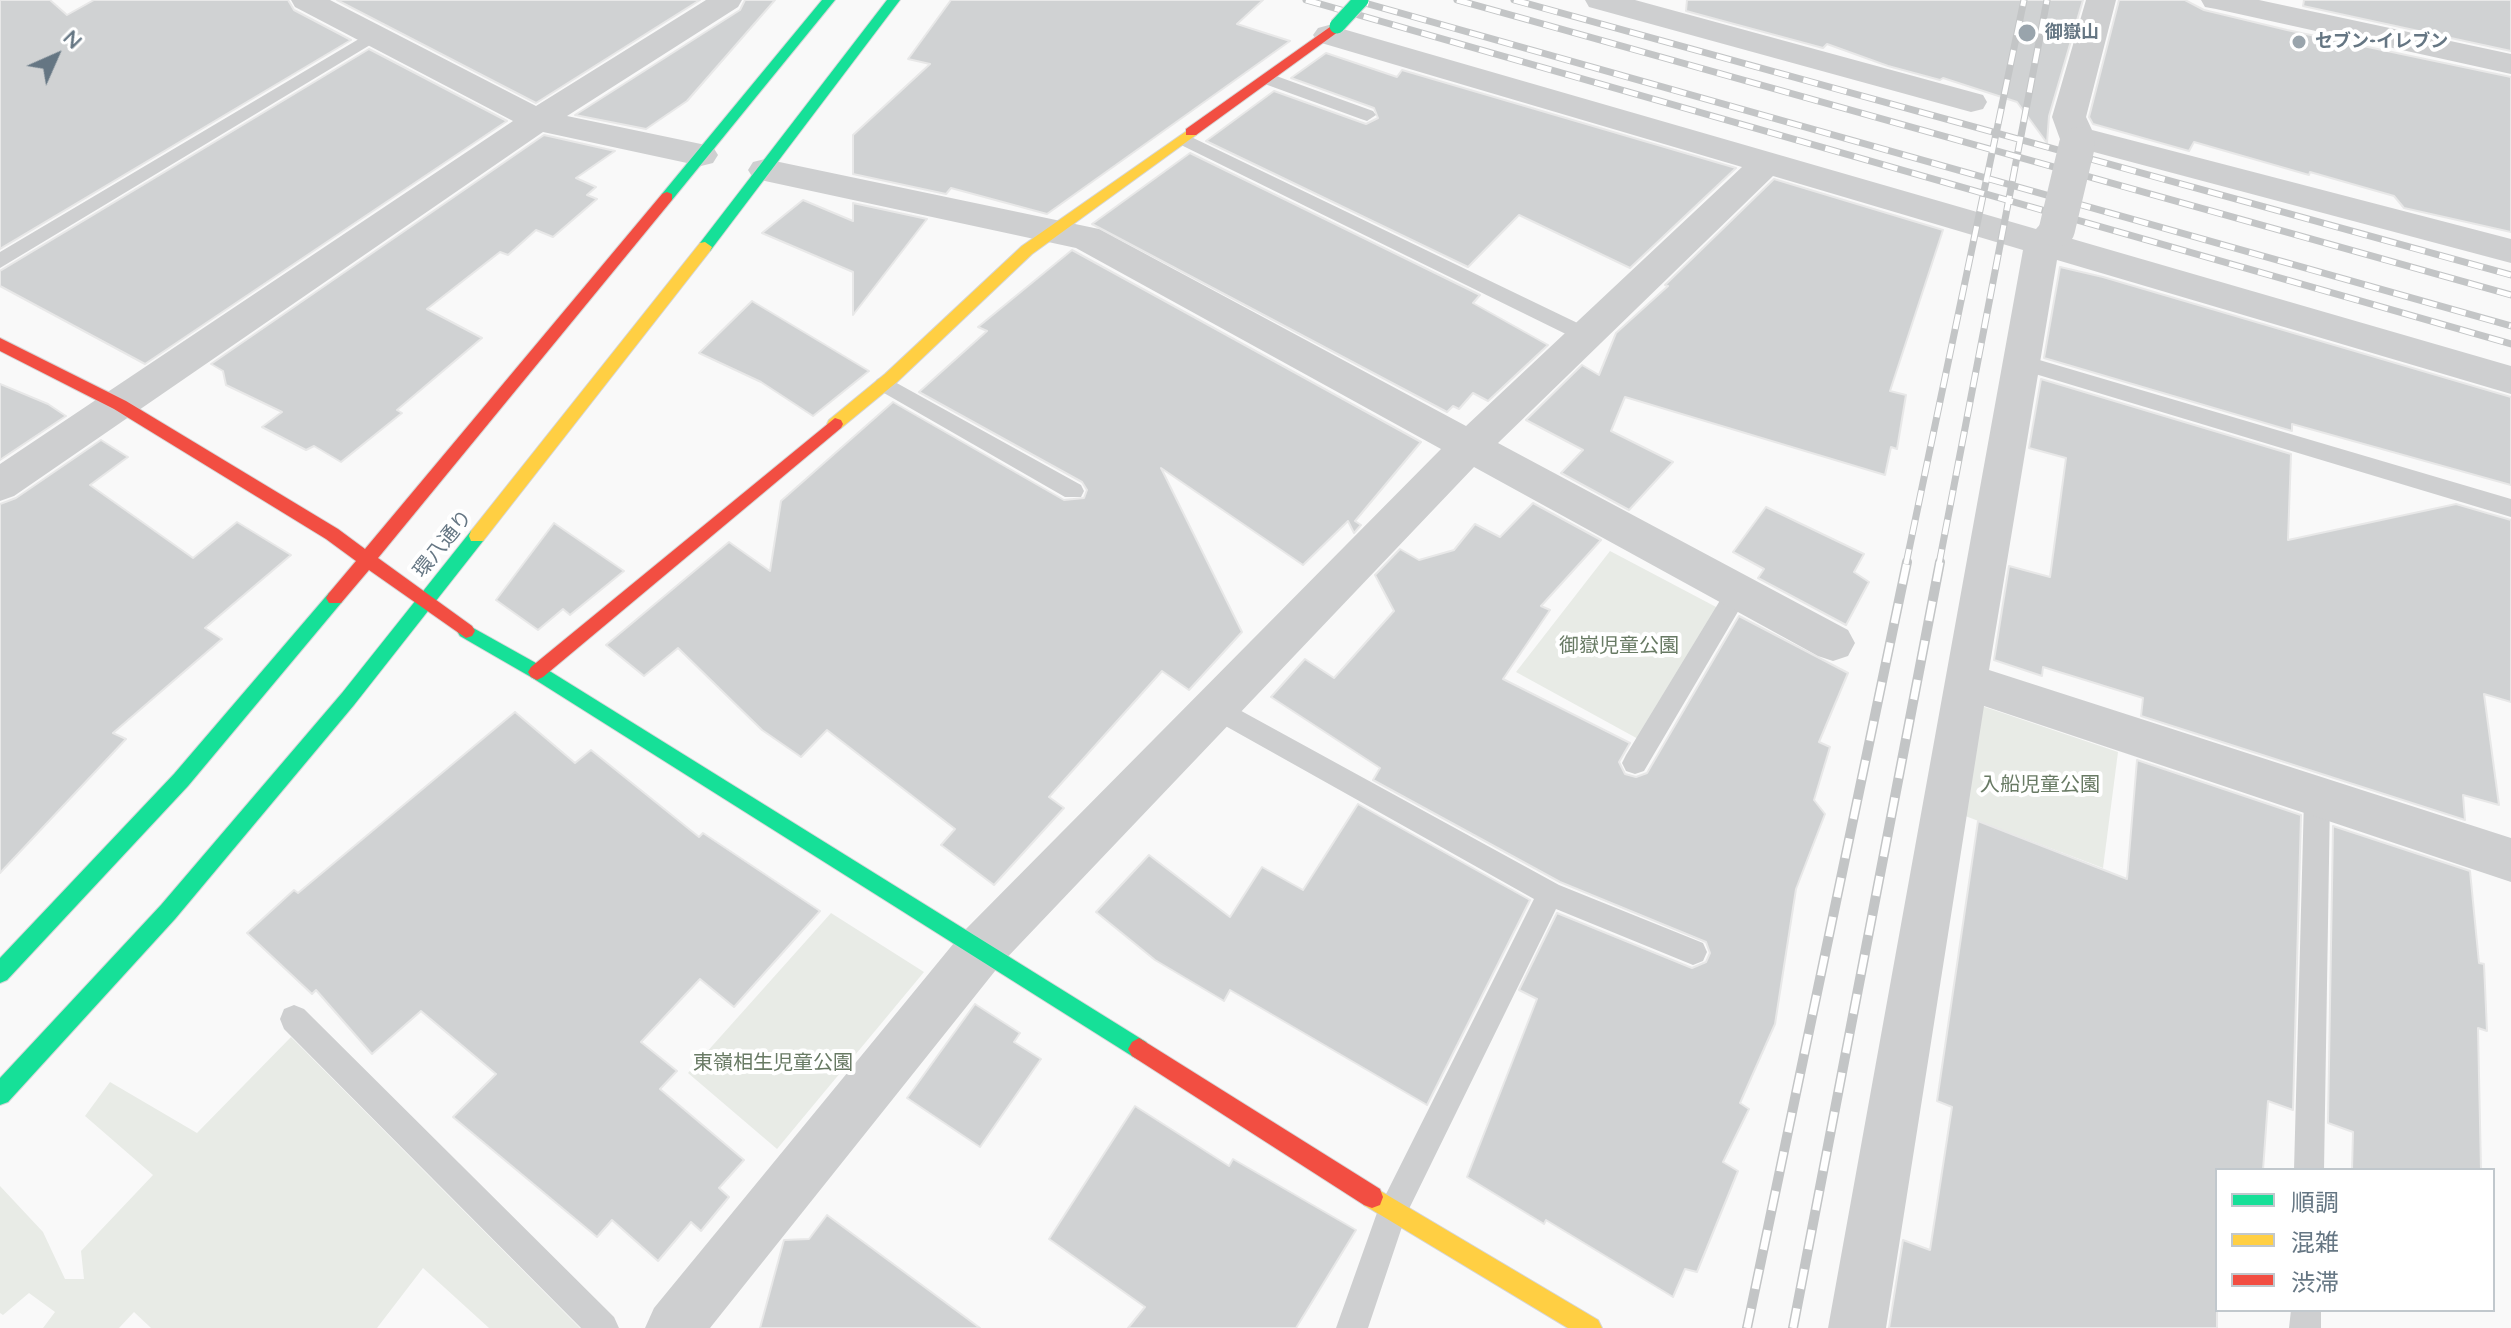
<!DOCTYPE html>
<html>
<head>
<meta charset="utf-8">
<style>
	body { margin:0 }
	#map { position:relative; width:2511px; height:1328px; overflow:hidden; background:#f9f9f9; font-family:Quicksand,"Noto Sans JP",sans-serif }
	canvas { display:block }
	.legend { position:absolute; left:2215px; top:1168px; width:280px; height:144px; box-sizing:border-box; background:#fff; border:2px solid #c1c8cd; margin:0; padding:10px 14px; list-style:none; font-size:24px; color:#657683 }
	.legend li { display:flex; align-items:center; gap:16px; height:40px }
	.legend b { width:40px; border:2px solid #c1c8cd }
	.north { position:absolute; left:16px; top:16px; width:80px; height:80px; -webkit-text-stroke:6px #fff; paint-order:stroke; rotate:45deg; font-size:22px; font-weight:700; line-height:32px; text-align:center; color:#657683 }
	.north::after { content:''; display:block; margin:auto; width:28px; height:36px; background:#657683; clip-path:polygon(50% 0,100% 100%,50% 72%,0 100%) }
</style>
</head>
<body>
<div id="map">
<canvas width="2511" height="1328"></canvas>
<ul class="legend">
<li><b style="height:10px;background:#16e098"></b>順調</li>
<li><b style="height:10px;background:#ffcf43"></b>混雑</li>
<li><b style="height:10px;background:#f24e42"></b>渋滞</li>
</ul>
<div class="north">N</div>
</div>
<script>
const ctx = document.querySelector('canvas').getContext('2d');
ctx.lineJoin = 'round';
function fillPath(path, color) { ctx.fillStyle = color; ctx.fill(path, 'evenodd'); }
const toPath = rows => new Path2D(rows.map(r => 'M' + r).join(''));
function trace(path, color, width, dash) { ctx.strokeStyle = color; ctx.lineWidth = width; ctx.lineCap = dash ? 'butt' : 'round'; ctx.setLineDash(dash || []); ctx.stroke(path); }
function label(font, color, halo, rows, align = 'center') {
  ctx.font = font + ' Quicksand,"Noto Sans JP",sans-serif'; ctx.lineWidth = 8; ctx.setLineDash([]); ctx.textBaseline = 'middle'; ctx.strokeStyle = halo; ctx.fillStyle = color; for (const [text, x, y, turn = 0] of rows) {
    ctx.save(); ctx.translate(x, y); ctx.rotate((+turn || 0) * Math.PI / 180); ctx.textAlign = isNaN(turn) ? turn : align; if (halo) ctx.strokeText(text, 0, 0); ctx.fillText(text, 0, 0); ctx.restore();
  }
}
fillPath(toPath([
	[1610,551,1718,608,1640,740,1516,672],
	[1976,704,2118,752,2103,868,1960,814],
	[831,913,924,972,777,1149,688,1073],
	[291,1037,580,1328,489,1328,423,1268,377,1328,151,1328,134,1312,119,1328,43,1328,55,1312,29,1293,3,1315,0,1313,0,1186,43,1232,65,1279,84,1279,81,1251,153,1175,85,1116,110,1082,197,1133]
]), '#e8ebe6');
const building = toPath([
	[0,0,50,0,67,15,94,0,288,0,294,10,351,40,0,249,0,0],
	[337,0,700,0,536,103,337,0],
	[745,0,775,0,687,101,646,129,575,115,740,10,745,0],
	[951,0,1263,0,1237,24,1290,41,1047,214,951,188,946,194,853,174,853,135,930,64,908,59,951,0],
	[1687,0,2083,0,2049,116,2047,143,2017,102,1943,78,1940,80,1888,66,1827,44,1823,48,1686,11,1687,0],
	[2119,0,2185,0,2204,10,2287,30,2511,77,2511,232,2404,208,2394,196,2310,172,2309,175,2194,142,2189,151,2093,124,2089,117,2119,0],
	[2304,0,2511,0,2511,51,2303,6,2304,0],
	[369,49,507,121,145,364,0,286,0,271,369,49],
	[1326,53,1397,77,1402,70,1736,168,1630,268,1519,215,1468,267,1206,141,1274,91,1366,124,1378,118,1374,108,1291,78,1326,53],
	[544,135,615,151,576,178,596,187,587,195,597,199,553,237,536,230,508,255,500,252,427,309,482,338,397,410,402,413,341,462,314,446,306,450,262,427,282,412,226,385,223,371,211,364,544,135],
	[1190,153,1480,295,1473,303,1548,345,1488,401,1473,393,1459,409,1453,406,1447,412,1092,224,1190,153],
	[1774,179,1943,230,1890,391,1906,395,1897,449,1891,447,1885,475,1625,397,1611,431,1673,462,1629,510,1561,473,1583,450,1526,420,1582,365,1599,375,1616,333,1668,286,1665,285,1774,179],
	[803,200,853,221,853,203,927,219,853,315,853,272,762,233,803,200],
	[1072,250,1421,442,1355,521,1361,525,1354,533,1348,521,1303,565,1161,468,1242,632,1189,690,1162,671,1049,797,1064,808,994,885,941,845,955,829,827,730,801,757,762,730,678,648,644,676,606,645,729,542,770,571,781,501,893,402,1064,500,1084,498,1087,490,1082,482,919,392,987,331,978,327,1072,250],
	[2060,267,2103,277,2511,397,2511,485,2292,424,2292,431,2044,358,2060,267],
	[752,301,869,371,813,416,761,382,699,353,752,301],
	[2041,379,2291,454,2288,540,2456,504,2511,520,2511,702,2484,694,2499,805,2463,795,2465,820,2141,716,2143,698,2043,667,2042,676,1994,660,2009,566,2050,577,2066,458,2029,448,2041,379],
	[0,384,48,404,66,416,0,460,0,384],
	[101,440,128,457,90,485,193,558,237,522,291,555,205,628,222,639,113,733,126,739,0,873,0,504,16,498,101,440],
	[1533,503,1601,540,1541,606,1550,610,1503,679,1630,743,1619,762,1625,774,1636,777,1647,773,1739,616,1848,673,1819,742,1830,747,1814,800,1825,814,1796,889,1775,1024,1740,1103,1749,1109,1723,1162,1738,1171,1697,1272,1685,1269,1673,1297,1546,1220,1544,1224,1467,1177,1537,999,1519,990,1557,913,1692,968,1706,962,1710,953,1706,942,1560,882,1373,780,1380,768,1271,697,1305,659,1334,678,1394,611,1375,575,1400,549,1419,560,1454,550,1475,524,1500,537,1533,503],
	[1766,507,1864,554,1854,572,1869,582,1846,625,1758,578,1764,569,1733,552,1766,507],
	[554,523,624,571,570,615,563,609,538,630,496,600,554,523],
	[515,712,575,763,591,750,699,837,703,833,820,911,734,1007,700,979,641,1042,677,1071,660,1089,744,1160,719,1188,729,1197,701,1231,691,1222,658,1261,612,1220,597,1237,453,1117,496,1074,421,1011,372,1054,316,990,312,994,247,933,294,890,298,893,515,712],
	[2137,760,2301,815,2293,1110,2268,1101,2263,1170,2217,1170,2217,1328,1889,1328,1903,1240,1930,1250,1952,1107,1937,1101,1978,821,2127,879,2137,760],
	[1358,804,1530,900,1427,1105,1230,990,1224,1001,1155,960,1096,912,1149,855,1230,917,1262,867,1303,890,1358,804],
	[2333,826,2470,871,2479,963,2484,964,2487,1031,2478,1028,2481,1170,2352,1170,2353,1132,2328,1123,2333,826],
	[975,1004,1020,1033,1014,1042,1041,1059,980,1147,907,1098,975,1004],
	[1135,1106,1229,1166,1233,1159,1356,1230,1296,1328,1128,1328,1145,1307,1049,1239,1135,1106],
	[827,1215,980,1328,760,1328,784,1240,809,1239,827,1215]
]);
fillPath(building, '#d0d2d3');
trace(building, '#e8e8e8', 2);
const fast = toPath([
	[822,0,835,0,672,200,662,200,662,194,822,0],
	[887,0,900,0,710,251,700,251,700,243,887,0],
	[477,529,483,531,485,536,483,541,354,705,175,919,8,1102,0,1105,0,1078,161,905,342,693,471,531,477,529],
	[335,591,341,593,344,598,341,603,188,786,7,980,0,983,0,958,174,774,329,593,335,591],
	[466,624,543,667,1146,1042,1150,1049,1146,1056,1139,1060,1132,1056,531,677,460,636,457,631,460,626,466,624]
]);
const slow = toPath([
	[1191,128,1198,132,1196,135,1032,254,897,382,841,428,829,428,827,424,829,420,885,374,1022,246,1191,128],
	[705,242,712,247,710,251,483,541,471,541,469,536,471,531,700,243,705,242],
	[1372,1186,1598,1320,1602,1328,1568,1328,1364,1205,1361,1197,1364,1189,1372,1186]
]);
const jam = toPath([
	[1337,22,1342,23,1342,29,1196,135,1186,135,1186,129,1337,22],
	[667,192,672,194,672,200,378,558,472,626,475,631,472,636,466,638,369,570,341,603,329,603,326,598,329,593,356,561,326,539,114,409,0,351,0,338,126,401,338,529,365,549,662,194,667,192],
	[835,418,841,420,843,424,841,428,543,677,537,680,531,677,528,672,531,667,835,418],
	[1139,1038,1380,1189,1383,1197,1380,1205,1372,1208,1364,1205,1132,1056,1128,1049,1132,1042,1139,1038]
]);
trace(fast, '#d5d6d7', 2);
trace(slow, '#d5d6d7', 2);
trace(jam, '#d5d6d7', 2);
fillPath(toPath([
	[374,30,380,31,380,39,0,268,0,252,374,30],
	[1268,73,1373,111,1376,115,1367,121,1361,119,1262,83,1262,75,1268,73],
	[1185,134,1592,330,1595,335,1592,340,1578,340,1179,144,1176,140,1185,134],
	[2019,354,2511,499,2511,517,2012,367,2009,362,2012,357,2019,354],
	[884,376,1081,485,1084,491,1081,497,1065,497,877,389,874,384,877,379,884,376],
	[1738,581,1746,584,1750,591,1746,598,1644,771,1635,774,1626,771,1622,763,1626,755,1730,584,1738,581],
	[1214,696,1559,885,1703,943,1707,952,1703,961,1693,965,1556,909,1406,1215,1368,1328,1336,1328,1378,1210,1534,899,1213,719,1198,717,1195,710,1198,703,1214,696],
	[2317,788,2326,791,2330,799,2324,1170,2294,1170,2304,799,2308,791,2317,788],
	[294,1005,304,1009,614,1317,619,1328,581,1328,284,1029,280,1019,284,1009,294,1005],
	[2291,1310,2321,1310,2321,1328,2289,1328,2291,1310]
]), '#cecfd0');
fillPath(toPath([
	[291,0,330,0,536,106,706,0,742,0,738,7,567,116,701,144,713,147,718,155,713,163,701,166,543,132,14,496,0,501,0,464,513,121,295,7,291,0],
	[1585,0,1635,0,1983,95,1987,102,1983,109,1971,112,1589,7,1585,0],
	[2086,0,2116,0,2086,117,2092,130,2511,239,2511,263,2090,151,2077,156,2065,153,2052,117,2086,0],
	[2201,0,2259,0,2511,54,2511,74,2216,9,2205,7,2201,0],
	[1329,25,2036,229,2044,220,2057,217,2070,220,2075,229,2069,238,2511,366,2511,394,2057,260,1989,670,2511,838,2511,882,1984,706,1886,1328,1828,1328,2023,250,1773,176,1498,443,1848,630,1855,643,1848,656,1833,661,1818,656,1474,467,999,966,710,1328,645,1328,654,1308,963,932,1441,449,1076,248,765,181,753,178,748,170,753,162,765,159,1099,229,1466,426,1742,167,1318,42,1313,35,1318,28,1329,25]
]), '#cecfd0');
fillPath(fast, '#16e098');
fillPath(slow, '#ffcf43');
fillPath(jam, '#f24e42');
const railFar1 = toPath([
	[1306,0,2511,344],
	[1354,0,2511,326],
	[1457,0,2511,295],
	[1514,0,2511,275],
	[1906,564,2024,0],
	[1939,564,2047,0]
]);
const rail = toPath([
	[1747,1328,1907,562],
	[1793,1328,1940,562]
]);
trace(railFar1, '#c3c5c6', 7);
trace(rail, '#c3c5c6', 10);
trace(railFar1, '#fff', 5, [15]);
trace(rail, '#fff', 7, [20]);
const fastBridge = toPath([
	[1337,26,1361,0]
]);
trace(fastBridge, '#d5d6d7', 17, []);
trace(toPath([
	[2057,229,2077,145]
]), '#cecfd0', 36);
trace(fastBridge, '#16e098', 15);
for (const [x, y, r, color] of [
	[2027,33,10,"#99a4ac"],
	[2299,42,8,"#99a4ac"]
]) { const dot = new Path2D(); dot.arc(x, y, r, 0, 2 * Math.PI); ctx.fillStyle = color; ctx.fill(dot); trace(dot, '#fff', 3); }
label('bold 18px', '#657683', '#fff', [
	["御嶽山",2045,33],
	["セブン-イレブン",2315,42]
], 'left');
label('20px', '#657683', '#fff', [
	["環八通り",443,544,-51]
]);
label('20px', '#687a64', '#fff', [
	["御嶽児童公園",1619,646],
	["入船児童公園",2040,785],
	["東嶺相生児童公園",773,1063]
]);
</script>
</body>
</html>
